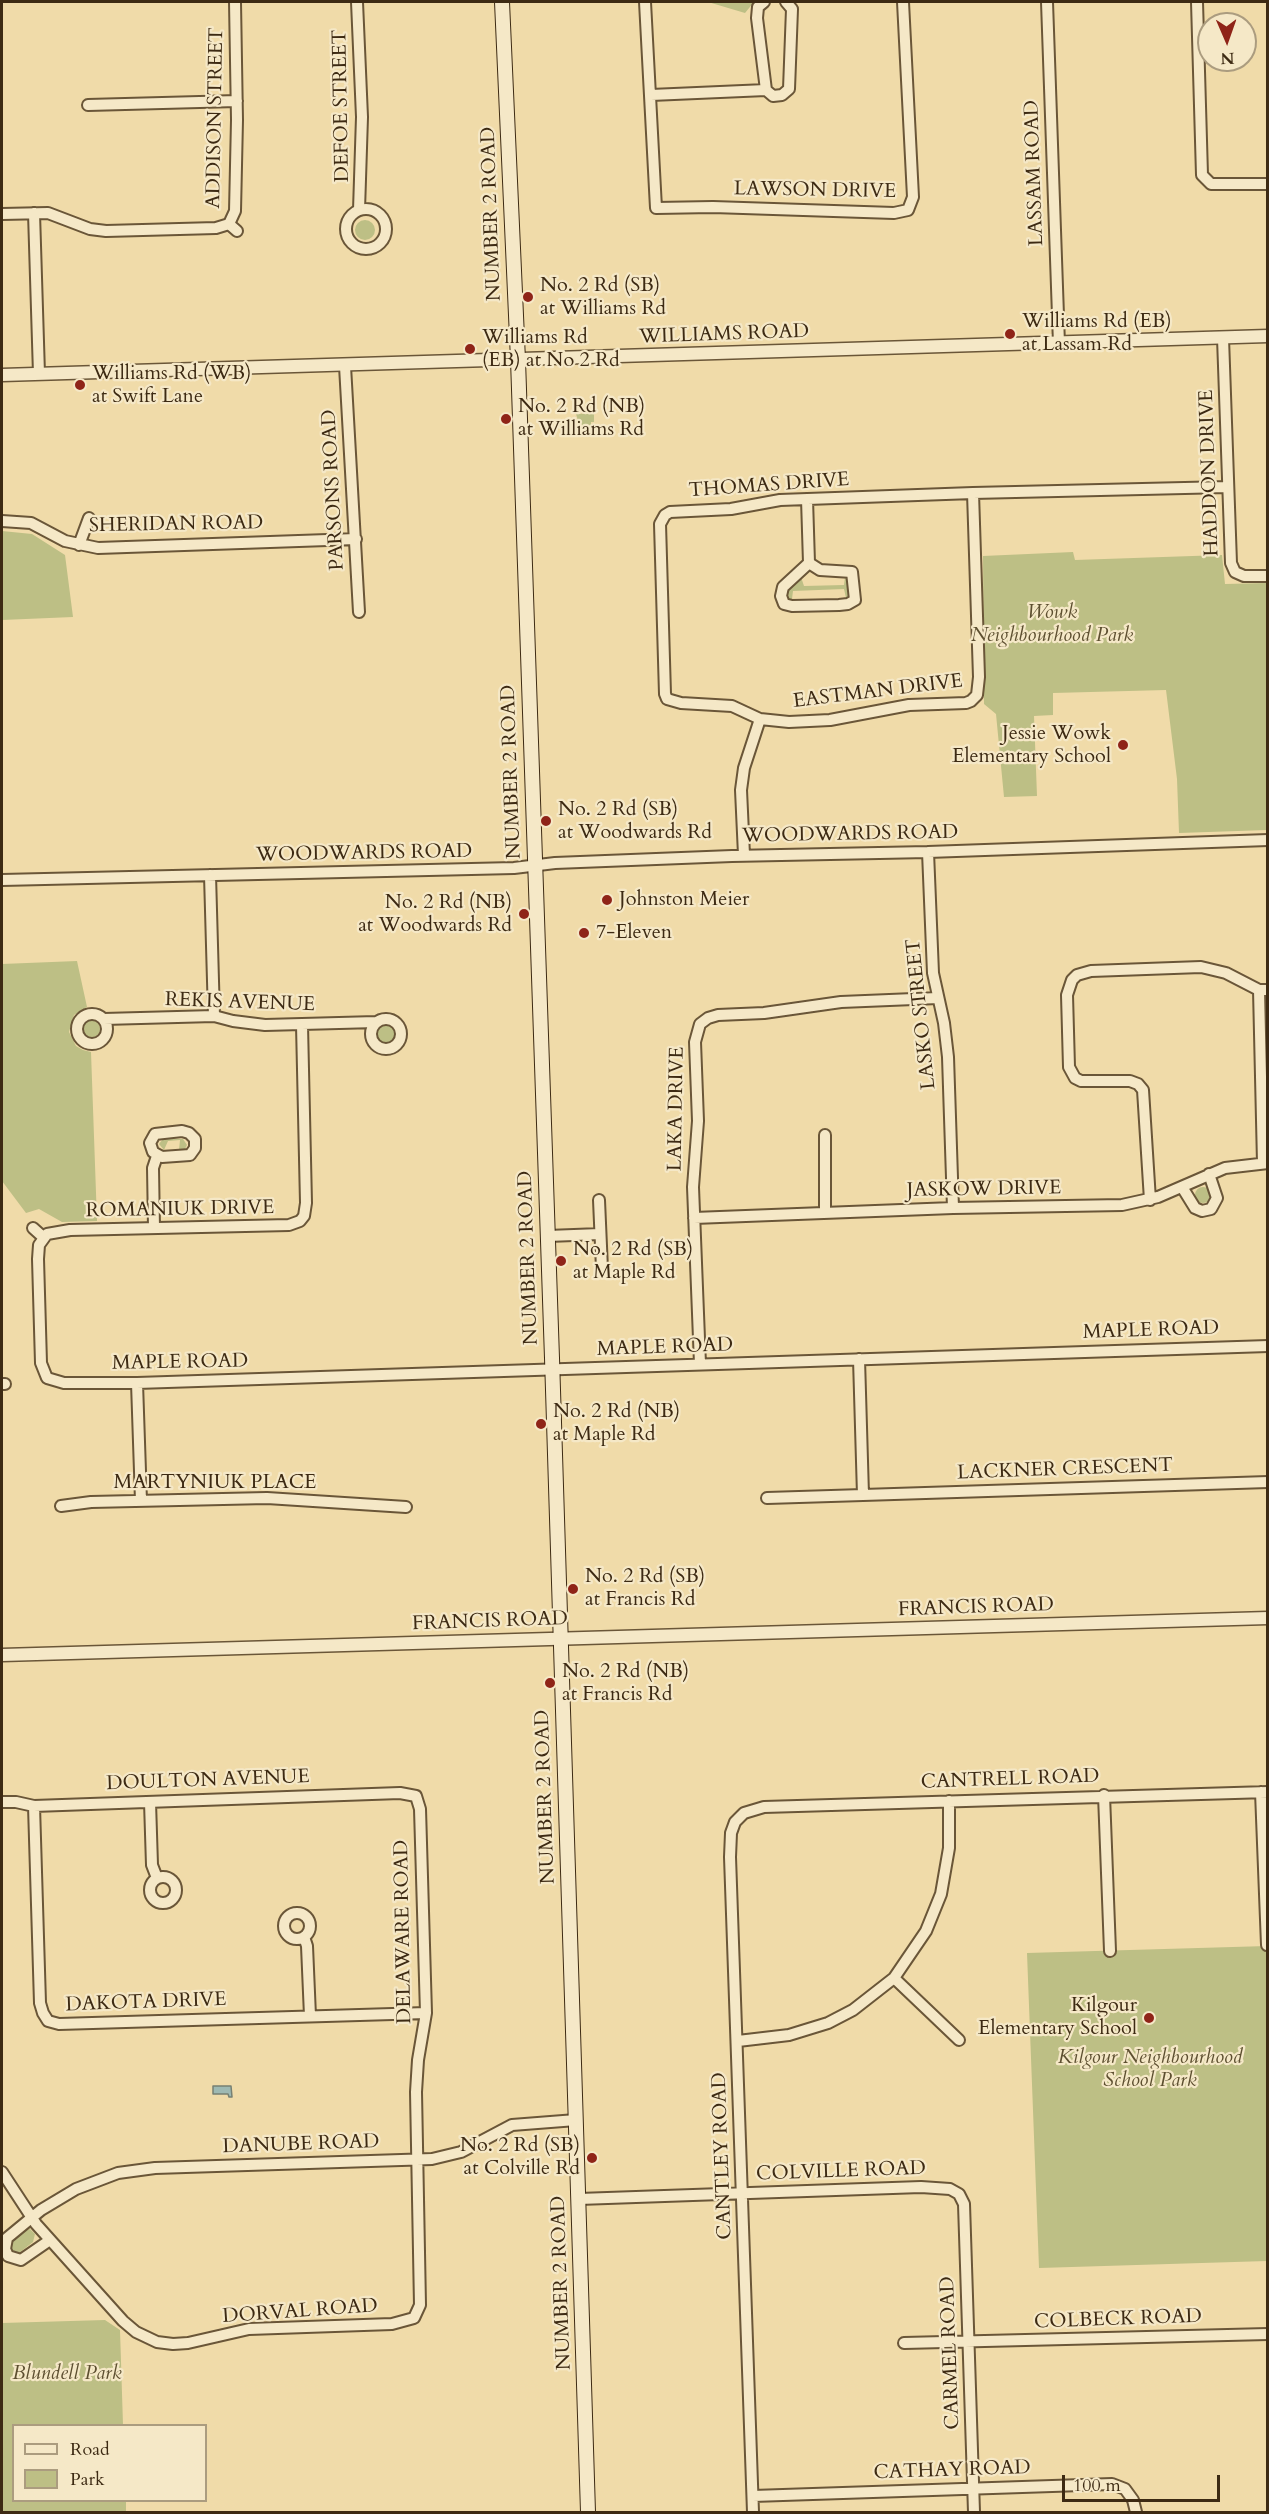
<!DOCTYPE html>
<html>
<head>
<meta charset="utf-8">
<style>
	body { margin:0 }
	#map { position:relative; width:1269px; height:2514px; overflow:hidden; background:#f0dba9; font-family:Cardo,serif }
	canvas { display:block }
	.frame { position:absolute; inset:0; border:3px solid #3d2a13; pointer-events:none }
	.legend { position:absolute; left:12px; top:2424px; width:195px; height:78px; box-sizing:border-box; background:#f5e8c7; border:2px solid #ab9c7f; margin:0; padding:8px 10px; list-style:none; font-size:18px; color:#3d2a13 }
	.legend li { display:flex; align-items:center; gap:12px; height:30px }
	.legend b { width:30px; border:2px solid #ab9c7f }
	.north { position:absolute; left:1197px; top:12px; width:60px; height:60px; box-sizing:border-box; background:#f5e8c7; border:2px solid #ab9c7f; border-radius:50%; rotate:178deg; font-size:16px; font-weight:700; line-height:24px; text-align:center; color:#3d2a13 }
	.north::after { content:''; display:block; margin:auto; width:21px; height:27px; background:#8f2418; clip-path:polygon(50% 0,100% 100%,50% 72%,0 100%) }
	.scale { position:absolute; left:1062px; top:2475px; width:158px; height:27px; box-sizing:border-box; border:3px solid #3d2a13; border-top:0; padding-left:8px; font-size:18px; line-height:21px; white-space:nowrap; color:#3d2a13; -webkit-text-stroke:4px #f5e8c7; paint-order:stroke }
</style>
</head>
<body>
<div id="map">
<canvas width="1269" height="2514"></canvas>
<div class="frame"></div>
<ul class="legend">
<li><b style="height:8px;background:#f5e8c7"></b>Road</li>
<li><b style="height:16px;background:#bdbf85"></b>Park</li>
</ul>
<div class="north">N</div>
<div class="scale">100 m</div>
</div>
<script>
const ctx = document.querySelector('canvas').getContext('2d');
ctx.lineJoin = 'round';
function fillPath(path, color) { ctx.fillStyle = color; ctx.fill(path, 'evenodd'); }
const toPath = rows => new Path2D(rows.map(r => 'M' + r).join(''));
function trace(path, color, width, dash) { ctx.strokeStyle = color; ctx.lineWidth = width; ctx.lineCap = dash ? 'butt' : 'round'; ctx.setLineDash(dash || []); ctx.stroke(path); }
function label(font, color, halo, rows, align = 'center') {
  ctx.font = font + ' Cardo,serif'; ctx.lineWidth = 4.5; ctx.setLineDash([]); ctx.textBaseline = 'middle'; ctx.strokeStyle = halo; ctx.fillStyle = color; for (const [text, x, y, turn = 0] of rows) {
    ctx.save(); ctx.translate(x, y); ctx.rotate((+turn || 0) * Math.PI / 180); ctx.textAlign = isNaN(turn) ? turn : align; if (halo) ctx.strokeText(text, 0, 0); ctx.fillText(text, 0, 0); ctx.restore();
  }
}
fillPath(toPath([
	[708,2,754,2,745,13],
	'355 230a10 10 0 1 1 20 0a10 10 0 1 1-20 0Z',
	[594,413,594,422,591,422,591,426,580,427,576,414],
	[2,531,32,534,65,555,73,617,2,620],
	[1073,552,1075,560,1222,555,1225,584,1267,583,1267,830,1179,833,1177,779,1166,690,1053,693,1053,715,1034,716,1037,796,1004,797,996,714,984,704,983,556],
	[801,577,804,586,844,585,845,577,848,577,850,596,846,598,844,589,793,591,792,599,788,599,787,590],
	[77,961,87,1007,74,1015,69,1032,76,1046,83,1050,91,1052,97,1221,62,1222,39,1209,26,1213,2,1181,2,964],
	'82 1029a9 9 0 1 1 18 0a9 9 0 1 1-18 0Z',
	'376 1034a10 10 0 1 1 20 0a10 10 0 1 1-20 0Z',
	[163,1139,183,1139,187,1145,185,1149,179,1150,180,1140,168,1141,164,1150,159,1144],
	'1195 1195a8 8 0 1 1 16 0a8 8 0 1 1-16 0Z',
	[1267,1946,1267,2261,1039,2268,1027,1953],
	[30,2229,35,2234,33,2242,19,2253,11,2250,11,2240,24,2231],
	[105,2320,120,2330,123,2425,14,2426,14,2500,126,2501,126,2512,2,2512,2,2323]
]), '#bdbf85');
const water = toPath([
	[213,2086,231,2086,232,2097,229,2097,228,2094,213,2094,213,2086]
]);
fillPath(water, '#9eb9b3');
trace(water, '#778073', 1.5);
const minor = toPath([
	[235,2,237,120,235,211,229,224,237,231],
	[357,2,362,117,359,210],
	[645,2,656,208,713,207,894,213,908,210,913,197,903,2],
	[764,2,758,7,757,18,766,90],
	[1047,2,1059,344],
	[1197,2,1202,175,1211,184,1268,184],
	[651,95,766,90,773,96,782,95,789,89,792,9,786,2],
	[88,105,237,101],
	'346 229a20 20 0 1 1 40 0a20 20 0 1 1-40 0Z',
	[34,213,39,374],
	[2,214,48,213,90,229,106,231,216,228,229,224],
	[1223,338,1231,563,1235,572,1244,576,1268,576],
	[345,366,359,612],
	[973,493,979,677,977,695,971,701,966,703,909,705,830,720,789,722,760,719,732,706,681,703,667,699,665,694,660,524,665,515,670,512,731,509,780,500,973,493,1227,487],
	[807,499,809,563,820,570,852,572,855,600,848,604,839,605,792,606,784,604,781,596,783,587,809,563],
	[2,521,31,523,65,541,98,548,356,539],
	[79,545,89,518],
	[928,852,933,973,944,1023,948,1057,953,1208],
	[744,855,741,790,744,768,760,719],
	[210,875,214,1016],
	[2,880,514,868,555,863,732,856,928,852,1268,840],
	[1259,990,1263,1163],
	'77 1029a15 15 0 1 1 30 0a15 15 0 1 1-30 0Z',
	[104,1019,214,1016,233,1021,265,1025,376,1022],
	'371 1034a15 15 0 1 1 30 0a15 15 0 1 1-30 0Z',
	[302,1025,306,1203,304,1216,300,1221,289,1225,70,1230,47,1234,39,1245,38,1259,41,1363,47,1378,64,1383,137,1383,1268,1346],
	[182,1131,189,1133,195,1139,195,1148,190,1155,162,1157,153,1152,150,1143,155,1134,182,1131],
	[825,1135,825,1213],
	[1182,1187,1195,1208,1202,1211,1211,1209,1217,1198,1209,1174],
	[599,1200,602,1269],
	[1150,1200,1143,1090,1138,1084,1130,1081,1081,1081,1075,1078,1069,1067,1067,995,1072,980,1077,975,1091,971,1201,967,1226,973,1259,990,1268,990],
	[694,1218,953,1208,1122,1205,1158,1197,1225,1168,1268,1163],
	[33,1228,43,1237],
	[154,1228,153,1168,157,1156],
	[548,1236,600,1234],
	[859,1359,863,1495,1268,1482],
	[700,1364,693,1187,698,1121,695,1042,700,1024,708,1018,718,1015,764,1013,841,1002,938,998],
	[137,1383,141,1501],
	[2,1384,5,1384],
	[767,1498,863,1495],
	[61,1506,91,1502,267,1498,406,1507],
	[1261,1792,1267,1945],
	[1104,1795,1110,1951],
	[2,1802,16,1802,34,1806,400,1793,416,1796,420,1809,426,2013,418,2060,416,2092,420,2305,414,2318,392,2324,249,2329,188,2343,173,2344,157,2342,136,2332,123,2321,36,2224,2,2172],
	[150,1802,152,1865,157,1878],
	[34,1806,40,2003,43,2013,48,2021,59,2024,426,2013],
	'150 1890a13 13 0 1 1 26 0a13 13 0 1 1-26 0Z',
	'284 1926a13 13 0 1 1 26 0a13 13 0 1 1-26 0Z',
	[304,1937,307,1946,310,2016],
	[894,1978,959,2040],
	[738,2041,789,2035,828,2023,853,2010,894,1978,926,1931,941,1894,949,1848,949,1801],
	[579,2199,921,2187,950,2189,959,2194,964,2204,974,2512],
	[50,2240,21,2260,8,2256,5,2249,7,2238,41,2210,76,2189,118,2173,155,2168,432,2159,461,2152,512,2125,576,2120],
	[904,2343,1268,2334],
	[753,2496,1112,2484,1125,2489,1133,2500,1136,2512],
	[753,2512,730,1857,731,1833,735,1822,744,1813,764,1807,1268,1792]
]);
const tertiary = toPath([
	[2,375,1268,336],
	[2,1655,1268,1618]
]);
const secondary = toPath([
	[502,2,518,360,552,1358,588,2512]
]);
trace(minor, '#6a5638', 14);
trace(tertiary, '#6a5638', 15);
trace(secondary, '#3d2a13', 16);
trace(minor, '#f5e8c7', 10);
trace(tertiary, '#f5e8c7', 12);
trace(secondary, '#f5e8c7', 14);
for (const [x, y, r, color] of [
	[528,297,6,"#8f2418"],
	[1010,334,6,"#8f2418"],
	[470,349,6,"#8f2418"],
	[80,385,6,"#8f2418"],
	[506,419,6,"#8f2418"],
	[1123,745,6,"#8f2418"],
	[546,821,6,"#8f2418"],
	[607,900,6,"#8f2418"],
	[524,914,6,"#8f2418"],
	[584,933,6,"#8f2418"],
	[561,1261,6,"#8f2418"],
	[541,1424,6,"#8f2418"],
	[573,1589,6,"#8f2418"],
	[550,1683,6,"#8f2418"],
	[1149,2018,6,"#8f2418"],
	[592,2158,6,"#8f2418"]
]) { const dot = new Path2D(); dot.arc(x, y, r, 0, 2 * Math.PI); ctx.fillStyle = color; ctx.fill(dot); trace(dot, '#f5e8c7', 2); }
label('20px', '#3d2a13', '#f5e8c7', [
	["DEFOE STREET",342,106,-91],
	["ADDISON STREET",216,118,-89],
	["LASSAM ROAD",1035,173,-92],
	["LAWSON DRIVE",815,191,1],
	["NUMBER 2 ROAD",492,214,-92],
	["WILLIAMS ROAD",724,335,-2],
	["HADDON DRIVE",1210,473,-92],
	["THOMAS DRIVE",769,486,-4],
	["PARSONS ROAD",334,490,-93],
	["SHERIDAN ROAD",176,525,-1],
	["EASTMAN DRIVE",878,692,-7],
	["NUMBER 2 ROAD",512,772,-92],
	["WOODWARDS ROAD",850,835,-1],
	["WOODWARDS ROAD",364,854,-1],
	["REKIS AVENUE",240,1003,2],
	["LASKO STREET",922,1014,-96],
	["LAKA DRIVE",677,1109,-89],
	["JASKOW DRIVE",984,1190,-1],
	["ROMANIUK DRIVE",180,1210,-1],
	["NUMBER 2 ROAD",529,1258,-92],
	["MAPLE ROAD",1151,1331,-2],
	["MAPLE ROAD",665,1348,-2],
	["MAPLE ROAD",180,1363,-1],
	["LACKNER CRESCENT",1065,1470,-2],
	["MARTYNIUK PLACE",215,1483],
	["FRANCIS ROAD",976,1608,-2],
	["FRANCIS ROAD",490,1622,-2],
	["CANTRELL ROAD",1010,1780,-2],
	["DOULTON AVENUE",208,1781,-2],
	["NUMBER 2 ROAD",546,1797,-92],
	["DELAWARE ROAD",404,1932,-91],
	["DAKOTA DRIVE",146,2003,-2],
	["DANUBE ROAD",301,2145,-2],
	["CANTLEY ROAD",723,2156,-92],
	["COLVILLE ROAD",841,2172,-2],
	["NUMBER 2 ROAD",562,2283,-92],
	["DORVAL ROAD",300,2312,-4],
	["COLBECK ROAD",1118,2320,-2],
	["CARMEL ROAD",951,2353,-92],
	["CATHAY ROAD",952,2471,-2]
]);
label('20px', '#3d2a13', '#f5e8c7', [
	["No. 2 Rd (SB)",540,286],
	["at Williams Rd",540,309],
	["Williams Rd (EB)",1022,322],
	["at Lassam Rd",1022,345],
	["Williams Rd",482,338],
	["(EB) at No 2 Rd",482,361],
	["Williams Rd (WB)",92,374],
	["at Swift Lane",92,397],
	["No. 2 Rd (NB)",518,407],
	["at Williams Rd",518,430],
	["Jessie Wowk",1111,734,"right"],
	["Elementary School",1111,757,"right"],
	["No. 2 Rd (SB)",558,810],
	["at Woodwards Rd",558,833],
	["Johnston Meier",619,900],
	["No. 2 Rd (NB)",512,903,"right"],
	["at Woodwards Rd",512,926,"right"],
	["7-Eleven",596,933],
	["No. 2 Rd (SB)",573,1250],
	["at Maple Rd",573,1273],
	["No. 2 Rd (NB)",553,1412],
	["at Maple Rd",553,1435],
	["No. 2 Rd (SB)",585,1577],
	["at Francis Rd",585,1600],
	["No. 2 Rd (NB)",562,1672],
	["at Francis Rd",562,1695],
	["Kilgour",1137,2006,"right"],
	["Elementary School",1137,2029,"right"],
	["No. 2 Rd (SB)",580,2146,"right"],
	["at Colville Rd",580,2169,"right"]
], 'left');
label('italic 20px', '#5d4f30', '#f5e8c7', [
	["Wowk",1052,613],
	["Neighbourhood Park",1052,636],
	["Kilgour Neighbourhood",1150,2058],
	["School Park",1150,2081],
	["Blundell Park",67,2374]
]);
</script>
</body>
</html>
